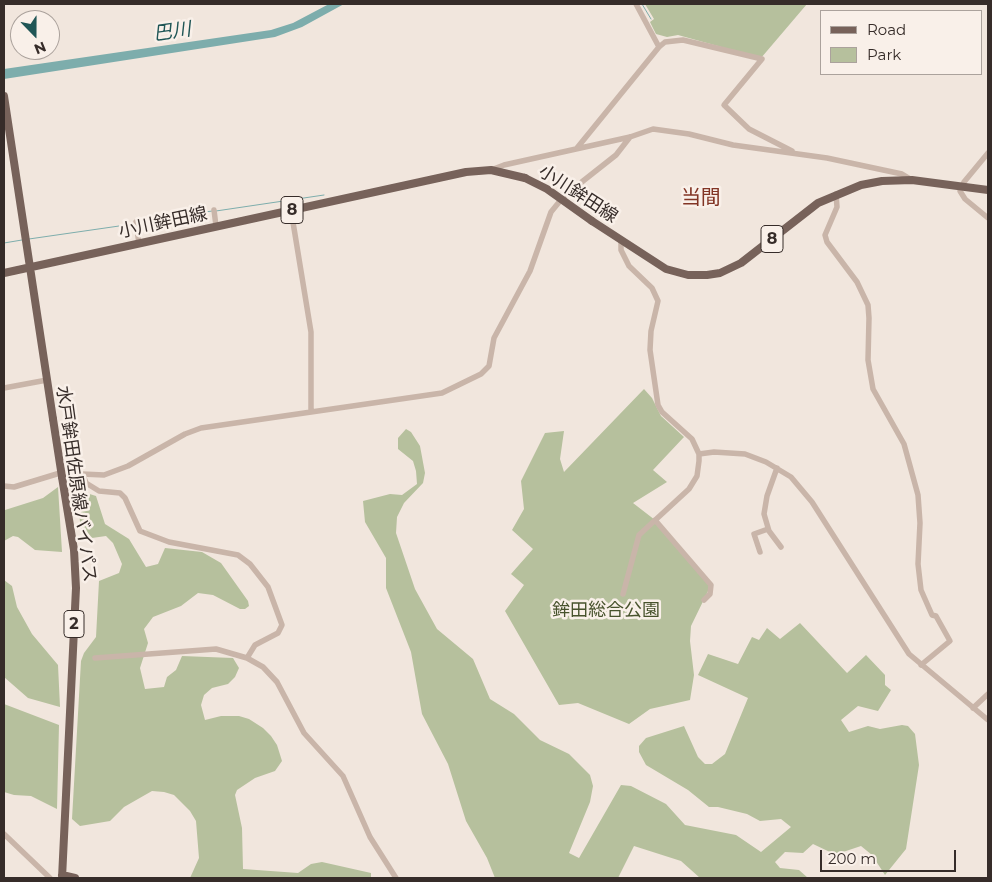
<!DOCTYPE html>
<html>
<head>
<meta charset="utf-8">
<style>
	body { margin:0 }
	#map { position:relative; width:992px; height:882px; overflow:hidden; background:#f1e6dd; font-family:Montserrat,sans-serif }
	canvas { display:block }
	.frame { position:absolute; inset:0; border:5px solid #362c29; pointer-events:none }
	.legend { position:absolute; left:820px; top:10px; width:162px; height:65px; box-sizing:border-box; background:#f9f0e9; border:1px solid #aba29c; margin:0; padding:6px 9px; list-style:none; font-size:15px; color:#362c29 }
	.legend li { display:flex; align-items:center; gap:10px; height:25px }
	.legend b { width:25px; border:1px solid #aba29c }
	.north { position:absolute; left:10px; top:10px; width:50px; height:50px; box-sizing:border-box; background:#f9f0e9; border:1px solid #aba29c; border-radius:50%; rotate:158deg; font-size:14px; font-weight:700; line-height:20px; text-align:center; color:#362c29 }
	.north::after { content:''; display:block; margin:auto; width:18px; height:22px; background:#205656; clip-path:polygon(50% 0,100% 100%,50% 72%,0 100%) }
	.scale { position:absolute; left:820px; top:850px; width:136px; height:22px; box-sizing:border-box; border:2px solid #362c29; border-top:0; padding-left:6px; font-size:15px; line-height:18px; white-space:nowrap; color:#362c29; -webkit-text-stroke:4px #f9f0e9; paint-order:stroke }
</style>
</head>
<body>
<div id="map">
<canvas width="992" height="882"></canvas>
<div class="frame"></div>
<ul class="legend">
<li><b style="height:6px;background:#77625a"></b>Road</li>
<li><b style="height:14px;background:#b6c09d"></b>Park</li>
</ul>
<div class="north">N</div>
<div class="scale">200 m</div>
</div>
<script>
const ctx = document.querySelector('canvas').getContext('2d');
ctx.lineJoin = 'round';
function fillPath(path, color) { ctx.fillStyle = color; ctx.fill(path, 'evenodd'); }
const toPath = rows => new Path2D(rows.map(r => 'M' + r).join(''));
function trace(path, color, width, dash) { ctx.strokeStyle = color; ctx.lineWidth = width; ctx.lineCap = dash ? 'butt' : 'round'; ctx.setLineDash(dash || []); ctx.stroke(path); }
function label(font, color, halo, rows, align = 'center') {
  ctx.font = font + ' Montserrat,"Noto Sans JP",sans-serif'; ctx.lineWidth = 5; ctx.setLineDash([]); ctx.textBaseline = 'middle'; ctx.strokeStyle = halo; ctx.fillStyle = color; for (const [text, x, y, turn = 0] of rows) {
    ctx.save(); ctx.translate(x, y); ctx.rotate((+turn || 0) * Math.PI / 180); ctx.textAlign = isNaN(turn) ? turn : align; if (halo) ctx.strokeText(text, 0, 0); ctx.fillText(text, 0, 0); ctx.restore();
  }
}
fillPath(toPath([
	[645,4,807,4,761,58,678,35,667,37,656,34,650,22,654,19],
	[644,389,652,398,661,416,684,437,653,470,667,482,633,503,655,520,711,585,691,626,690,641,694,675,690,700,650,709,629,724,578,703,559,705,505,611,524,585,511,574,533,549,512,530,524,509,521,481,545,433,564,431,560,459,564,472],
	[406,429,411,432,420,446,425,473,423,483,404,503,397,517,396,533,415,589,437,629,473,659,490,699,514,714,540,740,569,754,590,775,593,786,590,802,569,853,579,858,621,785,631,786,666,804,685,825,736,835,761,852,791,827,781,819,760,821,747,814,718,807,709,807,688,790,646,765,639,752,639,746,646,738,684,726,698,757,705,764,712,764,725,754,748,698,698,675,708,654,738,664,752,637,759,640,767,628,780,639,800,623,847,673,866,655,885,675,885,685,891,690,878,711,858,706,841,720,849,732,868,726,880,729,902,725,908,726,915,734,919,765,906,849,885,875,872,855,861,846,840,853,832,853,813,844,803,853,785,852,775,862,780,868,799,870,808,878,700,878,681,861,634,846,618,878,495,878,487,858,466,821,448,764,422,714,411,652,386,588,386,558,365,522,363,501,390,494,402,495,417,484,416,471,413,461,398,449,398,438],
	[58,487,62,552,35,550,18,537,13,536,4,541,5,510,43,498],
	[80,491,96,496,105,524,129,539,146,567,158,564,165,548,202,552,221,563,248,601,249,606,245,609,240,609,213,595,198,593,181,606,153,617,144,629,148,643,140,668,145,689,164,687,167,677,176,670,182,656,233,658,239,668,235,677,228,684,212,688,204,695,201,705,205,720,221,716,239,716,249,719,263,728,271,736,277,745,282,761,275,771,255,778,237,790,235,795,242,828,243,869,298,873,311,864,322,862,371,873,371,878,190,878,199,858,196,821,190,811,174,795,164,792,152,791,124,807,110,821,80,826,72,819,81,661,84,653,96,637,99,581,119,573,122,564,113,543,106,536,85,539,82,535,77,501],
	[4,580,12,586,17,607,32,634,58,665,60,707,28,698,4,677],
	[4,704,59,725,57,809,31,796,14,795,4,792]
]), '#b6c09d');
fillPath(toPath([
	[329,4,344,4,302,27,275,37,4,79,4,69,271,30,293,23]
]), '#7dadac');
trace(toPath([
	[642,4,651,19],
	[216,211,324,195],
	[137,223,212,211],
	[29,239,133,224],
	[4,243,22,240]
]), '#7dadac', 1);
trace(toPath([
	[636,4,659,47],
	[577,148,659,47,665,42,683,40,762,59,724,105,749,129,792,151],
	[988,153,964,182,960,191,965,199,988,218],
	[491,170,504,165,630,137,653,129,689,134,733,145,827,158,902,174,912,180],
	[836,194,837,207,825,235,827,242,857,282,868,305,869,318,868,360,873,389,904,444,918,495,920,523,918,564,921,590,932,615,936,616,950,641,921,665],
	[214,210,216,226],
	[291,210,311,332,311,411],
	[136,222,139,244],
	[621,240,621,250,629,266,652,288,658,301,651,331,650,350,658,405,662,412,692,439,699,454,699,461,697,476,689,489,639,535,623,594],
	[4,388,47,380],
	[699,454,714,452,745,454,766,462,791,477,812,502,909,654,988,720],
	[777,468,767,496,764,514,769,531,781,547],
	[83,475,86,483,99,491,120,493,125,498,140,531,169,542,238,555,250,564,268,587,282,625,278,633,255,645,247,658],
	[4,486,14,487,60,473,104,475,128,466,185,434,201,428,442,393,481,374,489,366,494,338,530,271,551,212,564,196,616,155,630,137],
	[655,520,711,585,710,594,704,600],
	[760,552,754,534,768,529],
	[95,658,216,649,247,658,263,667,277,682,304,733,343,776,370,837,396,878],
	[973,708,988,694],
	[4,834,50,878]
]), '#c9b5a9', 5.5);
trace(toPath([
	[4,96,53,419],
	[592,221,666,269,688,275,707,275,720,273,741,263,818,203,861,185,882,181,912,180,988,190],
	[4,273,466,172,491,170,525,178],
	[62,875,75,878],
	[62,878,76,588,74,550,62,477]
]), '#77625a', 8);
trace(toPath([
	[525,178,547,189,592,221],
	[53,419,62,477]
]), '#77625a', 8);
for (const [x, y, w] of [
	[292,210,22],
	[772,239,22],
	[74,624,20]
]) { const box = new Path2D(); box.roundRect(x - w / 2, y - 13.5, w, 27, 4); ctx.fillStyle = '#f9f0e9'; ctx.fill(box); trace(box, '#362c29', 1); }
label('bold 16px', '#362c29', null, [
	["8",292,210],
	["8",772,239],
	["2",74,624]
]);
label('18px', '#362c29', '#f9f0e9', [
	["小川鉾田線",578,194,33],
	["小川鉾田線",163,223,-12],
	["水戸鉾田佐原線バイパス",76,484,82]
]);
label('18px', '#48532d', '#f9f0e9', [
	["鉾田総合公園",606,611]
]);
label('italic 19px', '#205656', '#f9f0e9', [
	["巴川",172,32,-8]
]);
label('20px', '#823525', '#f9f0e9', [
	["当間",701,198]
]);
</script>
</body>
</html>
